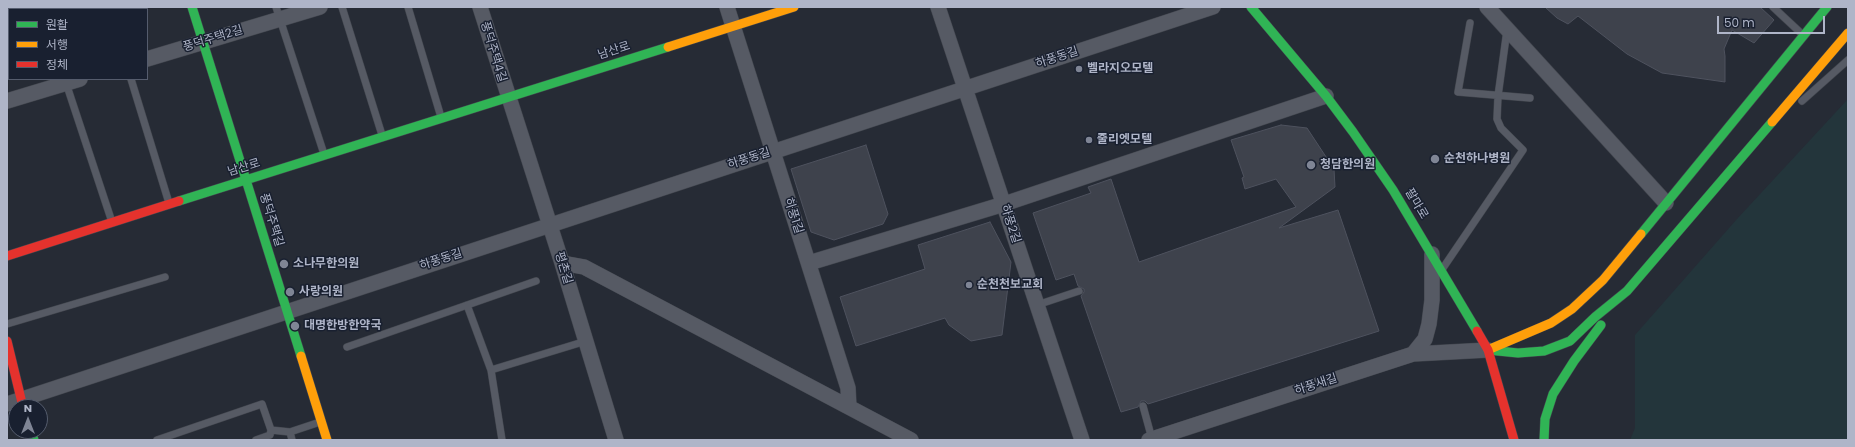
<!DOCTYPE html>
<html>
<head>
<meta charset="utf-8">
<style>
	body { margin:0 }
	#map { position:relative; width:1855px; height:447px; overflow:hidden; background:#262b35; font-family:Poppins,"Noto Sans KR",sans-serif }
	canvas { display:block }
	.frame { position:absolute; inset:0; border:8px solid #afb5c8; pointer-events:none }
	.legend { position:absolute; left:8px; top:8px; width:140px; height:72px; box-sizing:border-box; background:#192030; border:1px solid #555c6d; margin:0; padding:5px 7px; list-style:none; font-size:12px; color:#afb5c8 }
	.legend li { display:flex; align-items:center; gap:8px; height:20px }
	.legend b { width:20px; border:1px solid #555c6d }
	.north { position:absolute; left:8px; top:399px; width:40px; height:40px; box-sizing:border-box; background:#192030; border:1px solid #555c6d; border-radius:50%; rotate:0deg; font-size:11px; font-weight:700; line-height:16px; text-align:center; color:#afb5c8 }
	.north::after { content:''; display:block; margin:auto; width:14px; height:18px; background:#7f8595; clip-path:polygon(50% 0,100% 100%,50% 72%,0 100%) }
	.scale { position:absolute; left:1717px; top:16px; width:108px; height:18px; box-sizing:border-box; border:2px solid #afb5c8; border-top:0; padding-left:5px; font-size:12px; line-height:14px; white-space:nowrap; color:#afb5c8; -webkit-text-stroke:3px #192030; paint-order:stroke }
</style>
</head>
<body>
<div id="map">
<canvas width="1855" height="447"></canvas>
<div class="frame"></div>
<ul class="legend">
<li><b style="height:5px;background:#30b455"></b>원활</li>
<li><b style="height:5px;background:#ff9f0a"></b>서행</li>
<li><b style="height:5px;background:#e5322d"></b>정체</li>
</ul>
<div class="north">N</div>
<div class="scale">50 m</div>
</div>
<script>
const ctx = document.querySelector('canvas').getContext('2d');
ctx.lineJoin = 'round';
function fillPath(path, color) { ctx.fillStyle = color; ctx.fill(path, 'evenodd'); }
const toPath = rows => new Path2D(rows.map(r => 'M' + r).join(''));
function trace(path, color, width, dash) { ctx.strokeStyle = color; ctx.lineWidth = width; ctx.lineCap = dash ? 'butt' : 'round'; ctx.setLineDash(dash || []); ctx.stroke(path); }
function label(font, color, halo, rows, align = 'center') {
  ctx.font = font + ' Poppins,"Noto Sans KR",sans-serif'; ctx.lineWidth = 3; ctx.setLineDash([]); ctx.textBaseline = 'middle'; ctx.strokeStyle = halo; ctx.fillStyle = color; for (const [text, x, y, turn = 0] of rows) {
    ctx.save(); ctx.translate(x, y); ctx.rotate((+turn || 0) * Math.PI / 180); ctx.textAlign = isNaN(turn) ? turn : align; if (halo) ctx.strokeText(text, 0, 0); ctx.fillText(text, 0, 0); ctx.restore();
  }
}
fillPath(toPath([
	[1848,99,1848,440,1630,440,1635,428,1635,335,1737,219]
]), '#23353b');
const building = toPath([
	[1545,7,1760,7,1774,20,1754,43,1732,30,1724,49,1725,56,1725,82,1662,73,1627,54,1578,16,1568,24,1557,18,1545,7],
	[1281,125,1307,128,1334,169,1335,187,1279,228,1338,210,1379,331,1148,404,1145,401,1141,401,1138,407,1121,412,1081,296,1084,292,1084,289,1078,286,1074,274,1056,280,1033,213,1091,193,1088,187,1111,179,1139,262,1296,207,1276,179,1245,189,1242,178,1244,177,1231,140,1281,125],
	[866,145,888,214,883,224,834,240,811,232,791,169,866,145],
	[990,222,1011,262,1002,335,971,341,949,325,945,318,856,346,840,297,925,269,918,245,990,222]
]);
fillPath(building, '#3e424c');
trace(building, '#4e525e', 1);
const lane = toPath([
	[276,7,324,154],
	[342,7,382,135],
	[408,7,441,117],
	[1773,7,1803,35],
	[1470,23,1458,92,1530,98],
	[131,79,169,203],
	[66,83,112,222],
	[1802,101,1848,60],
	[1443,268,1523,150,1501,128,1497,119,1498,96,1507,30],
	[467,305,491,370,502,440],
	[1037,305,1079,291],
	[7,324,165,277],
	[347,347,536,281],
	[491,370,586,341],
	[1143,406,1152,439],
	[271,430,290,432],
	[157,440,262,404,271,430,270,435,256,440],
	[292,440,290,432,320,422]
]);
const street = toPath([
	[480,7,562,263,616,440],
	[727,7,848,388,849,407],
	[938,7,1082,440],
	[1487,7,1666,203],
	[147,59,320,7],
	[7,101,80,79],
	[562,263,584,267,911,440],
	[809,263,1004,204,1326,96],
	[1413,354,1425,339,1429,324,1432,300,1432,254],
	[7,404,1213,7],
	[1149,440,1413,354,1488,350]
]);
const fast = toPath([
	[192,7,301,356],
	[1251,7,1326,96,1353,132,1393,190,1477,331],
	[179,201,668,47],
	[1641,234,1827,7],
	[1488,350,1518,353,1544,351,1570,341,1595,317,1627,291,1772,122],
	[31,431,34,440],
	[1544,440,1545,419,1553,394,1574,361,1601,325]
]);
const slow = toPath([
	[668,47,794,7],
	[1772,122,1848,33],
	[1490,349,1551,323,1572,309,1603,280,1641,234],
	[301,356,327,440]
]);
const jam = toPath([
	[7,256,179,201],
	[1477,331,1488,350,1514,440],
	[7,341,23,407]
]);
trace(lane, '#42464e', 8);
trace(street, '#42464e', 16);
trace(fast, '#42464e', 10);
trace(slow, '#42464e', 10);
trace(jam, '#42464e', 10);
trace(lane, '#565a64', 7);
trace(street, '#565a64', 15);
trace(fast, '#30b455', 9);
trace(slow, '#ff9f0a', 9);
trace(jam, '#e5322d', 9);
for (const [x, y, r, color] of [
	[1079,69,4,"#7f8595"],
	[1089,140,4,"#7f8595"],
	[1435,159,5,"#7f8595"],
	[1311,165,5,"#7f8595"],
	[284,264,5,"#7f8595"],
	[969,285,4,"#7f8595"],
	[290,292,5,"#7f8595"],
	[295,326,5,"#7f8595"]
]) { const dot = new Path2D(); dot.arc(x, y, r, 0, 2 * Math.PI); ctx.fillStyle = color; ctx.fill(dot); trace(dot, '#192030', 1.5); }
label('12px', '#afb5c8', '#192030', [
	["풍덕주택2길",213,39,-17],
	["남산로",614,51,-18],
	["풍덕주택4길",493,52,73],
	["하풍동길",1057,58,-18],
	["하풍동길",749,159,-18],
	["남산로",244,168,-17],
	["팔마로",1416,204,59],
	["하풍1길",793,216,72],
	["풍덕주택길",271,220,73],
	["하풍2길",1010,224,72],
	["하풍동길",441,260,-18],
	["평촌길",563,268,73],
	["하풍새길",1316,385,-18]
]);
label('bold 12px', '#afb5c8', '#192030', [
	["벨라지오모텔",1087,69],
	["줄리엣모텔",1097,140],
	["순천하나병원",1444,159],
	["청담한의원",1320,165],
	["소나무한의원",293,264],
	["순천천보교회",977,285],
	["사랑의원",299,292],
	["대명한방한약국",304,326]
], 'left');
</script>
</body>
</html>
